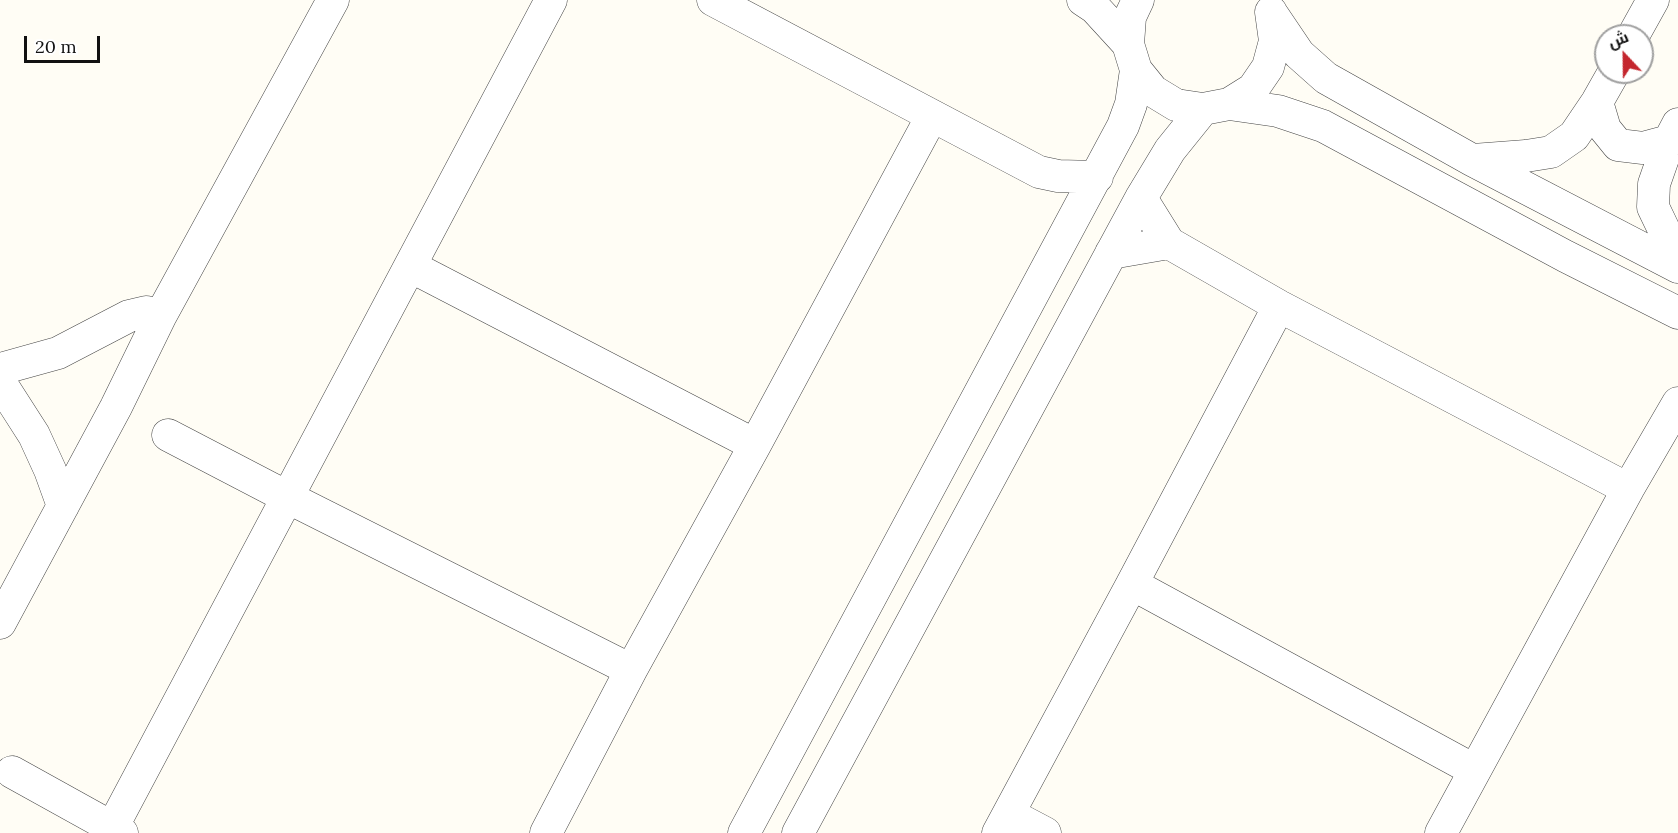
<!DOCTYPE html>
<html>
<head>
<meta charset="utf-8">
<style>
	body { margin:0 }
	#map { position:relative; width:1678px; height:833px; overflow:hidden; background:#fffdf5; font-family:Lora,Cairo,serif }
	canvas { display:block }
	.north { position:absolute; left:1594px; top:24px; width:60px; height:60px; box-sizing:border-box; background:#fff; border:2px solid #a0a0a0; border-radius:50%; rotate:338deg; font-size:16px; font-weight:700; line-height:24px; text-align:center; color:#111 }
	.north::after { content:''; display:block; margin:auto; width:21px; height:27px; background:#c4262e; clip-path:polygon(50% 0,100% 100%,50% 72%,0 100%) }
	.scale { position:absolute; left:24px; top:36px; width:76px; height:27px; box-sizing:border-box; border:3px solid #111; border-top:0; padding-left:8px; font-size:18px; line-height:21px; white-space:nowrap; color:#111; -webkit-text-stroke:4px #fff; paint-order:stroke }
</style>
</head>
<body>
<div id="map">
<canvas width="1678" height="833"></canvas>
<div class="north">ش</div>
<div class="scale">20 m</div>
</div>
<script>
const ctx = document.querySelector('canvas').getContext('2d');
ctx.lineJoin = 'round';
const toPath = rows => new Path2D(rows.map(r => 'M' + r).join(''));
function trace(path, color, width, dash) { ctx.strokeStyle = color; ctx.lineWidth = width; ctx.lineCap = dash ? 'butt' : 'round'; ctx.setLineDash(dash || []); ctx.stroke(path); }
const minor = toPath([
	[713,0,1039,172,1058,176,1097,177],
	[1083,0,1095,8,1128,44],
	[1138,0,1130,17,1128,44,1136,70,1153,91,1176,105,1203,109,1229,104,1253,89,1268,67,1275,41,1271,12],
	[1272,14,1299,54,1326,78,1472,160,1678,267],
	[1633,36,1653,0],
	[1597,102,1605,129,1618,145,1643,148,1669,141],
	[1229,104,1278,111,1323,126,1565,256,1678,313],
	[1678,124,1669,141,1654,184,1653,207,1678,259],
	[1473,160,1526,156,1551,152,1574,136,1597,102,1614,72],
	[1141,198,1169,243,1279,306,1628,489],
	[1111,253,1169,243],
	[410,266,755,445],
	[0,369,58,353,129,316,146,312,161,315],
	[0,382,34,435,50,470,63,506],
	[168,435,287,497,631,670],
	[1132,584,1474,770],
	[0,623,116,407,161,315,333,0],
	[12,772,122,833],
	[1009,814,1045,833],
	[112,828,551,0],
	[546,833,631,670,755,445,932,116],
	[744,833,1123,126,1131,104,1136,70],
	[798,833,1141,198,1170,150,1203,109],
	[998,833,1132,584,1279,306],
	[1441,833,1628,489,1678,403]
]);
trace(minor, '#444', 33);
trace(minor, '#fff', 32);
</script>
</body>
</html>
